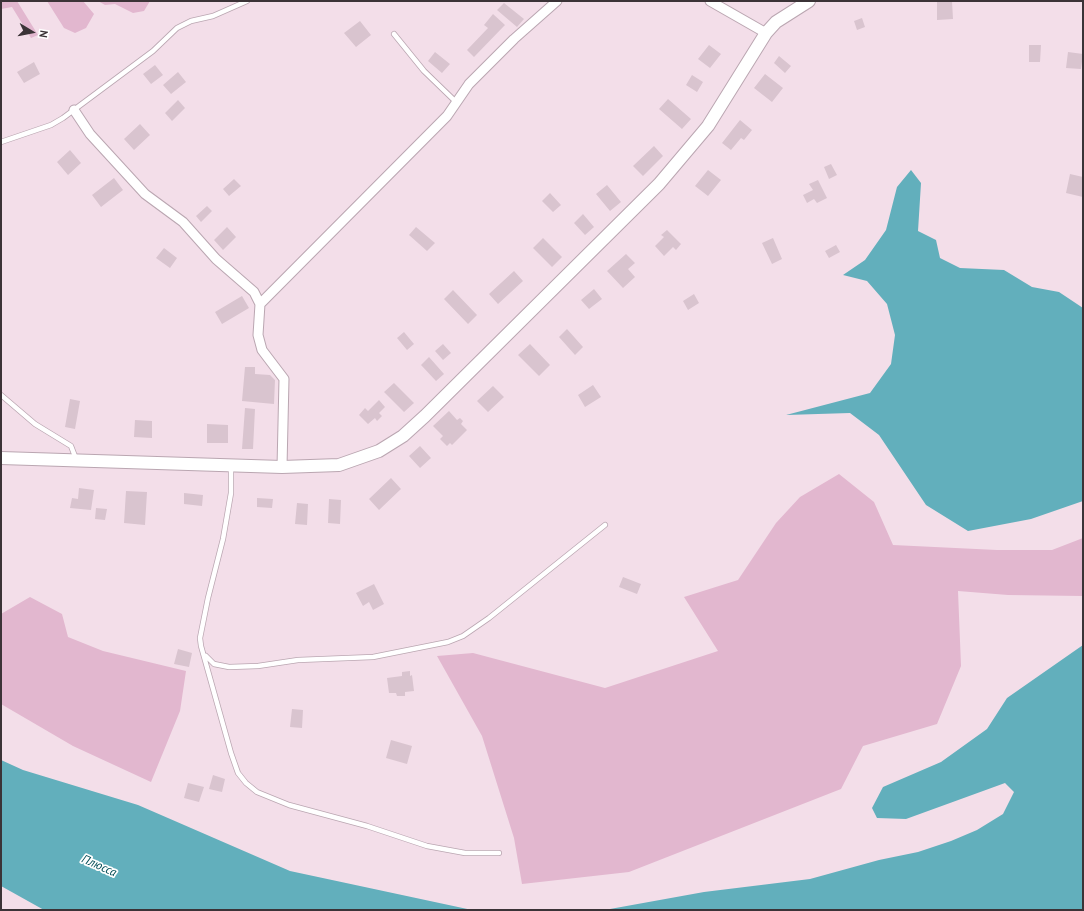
<!DOCTYPE html>
<html>
<head>
<meta charset="utf-8">
<style>
	body { margin:0 }
	#map { position:relative; width:1084px; height:911px; overflow:hidden; background:#f3dee9; font-family:"PT Sans",sans-serif }
	canvas { display:block }
	.frame { position:absolute; inset:0; border:2px solid #3b3337; pointer-events:none }
	.north { position:absolute; left:12px; top:12px; width:40px; height:40px; -webkit-text-stroke:3px #fff; paint-order:stroke; rotate:100deg; font-size:11px; font-weight:700; line-height:16px; text-align:center; color:#3b3337 }
	.north::after { content:''; display:block; margin:auto; width:14px; height:18px; background:#3b3337; clip-path:polygon(50% 0,100% 100%,50% 72%,0 100%) }
</style>
</head>
<body>
<div id="map">
<canvas width="1084" height="911"></canvas>
<div class="frame"></div>
<div class="north">N</div>
</div>
<script>
const ctx = document.querySelector('canvas').getContext('2d');
ctx.lineJoin = 'round';
function fillPath(path, color) { ctx.fillStyle = color; ctx.fill(path, 'evenodd'); }
const toPath = rows => new Path2D(rows.map(r => 'M' + r).join(''));
function trace(path, color, width, dash) { ctx.strokeStyle = color; ctx.lineWidth = width; ctx.lineCap = dash ? 'butt' : 'round'; ctx.setLineDash(dash || []); ctx.stroke(path); }
function label(font, color, halo, rows, align = 'center') {
  ctx.font = font + ' "PT Sans",sans-serif'; ctx.lineWidth = 3.5; ctx.setLineDash([]); ctx.textBaseline = 'middle'; ctx.strokeStyle = halo; ctx.fillStyle = color; for (const [text, x, y, turn = 0] of rows) {
    ctx.save(); ctx.translate(x, y); ctx.rotate((+turn || 0) * Math.PI / 180); ctx.textAlign = isNaN(turn) ? turn : align; if (halo) ctx.strokeText(text, 0, 0); ctx.fillText(text, 0, 0); ctx.restore();
  }
}
fillPath(toPath([
	[1,1,17,1,38,35,31,38,12,7,1,9],
	[47,1,83,1,94,14,86,28,75,33,64,28],
	[98,1,150,1,144,11,133,13,115,4,105,5],
	[839,474,874,502,893,545,997,550,1052,550,1083,538,1083,596,1008,595,958,591,961,666,937,724,863,746,841,789,629,872,522,884,514,838,482,736,437,656,473,653,605,688,718,651,684,597,738,580,776,523,800,497],
	[30,597,62,614,68,637,103,651,186,671,180,711,151,782,73,746,1,704,1,614]
]), '#e2b7cf');
fillPath(toPath([
	[911,170,921,183,918,231,936,240,940,258,960,268,1004,270,1032,287,1059,292,1083,308,1083,501,1031,519,968,531,926,505,879,435,850,413,786,415,870,393,891,364,895,335,887,304,867,281,843,275,865,260,886,230,897,187],
	[1083,645,1083,910,589,910,610,909,704,892,810,879,879,860,918,852,951,841,977,830,1003,814,1014,792,1005,783,906,819,877,818,872,808,883,787,941,762,987,729,1007,698],
	[1,760,23,770,138,805,290,871,472,910,44,910,1,886]
]), '#62afbc');
fillPath(toPath([
	[937,1,952,1,953,19,937,20],
	[504,3,524,19,517,27,497,10],
	[493,14,505,25,474,57,467,50,488,28,484,25],
	[862,18,865,27,857,30,854,21],
	[360,21,371,35,356,47,344,33],
	[709,45,721,54,710,68,698,59],
	[1029,45,1041,45,1040,62,1029,62],
	[435,52,450,64,442,73,428,61],
	[1068,52,1083,54,1081,69,1066,68],
	[779,56,791,66,785,73,774,63],
	[34,62,40,74,24,83,17,72],
	[155,65,163,75,151,84,143,74],
	[178,72,186,82,171,94,163,85],
	[765,74,783,88,772,102,754,88],
	[692,75,703,82,697,92,686,85],
	[668,99,691,119,682,129,659,109],
	[178,100,185,108,172,121,165,113],
	[740,120,752,130,744,140,741,138,731,150,722,143],
	[140,124,150,135,134,150,124,139],
	[654,146,663,156,643,176,633,166],
	[70,150,81,163,68,175,57,162],
	[831,164,837,175,829,179,824,167],
	[708,170,721,180,708,196,695,186],
	[1070,174,1083,177,1083,197,1066,193],
	[114,178,123,190,101,207,92,195],
	[234,179,241,186,229,196,223,189],
	[818,180,827,198,817,203,814,199,807,203,803,195,813,190,809,184],
	[607,185,621,202,610,211,596,194],
	[550,193,561,205,553,212,542,201],
	[207,206,212,211,201,222,196,216],
	[583,214,594,227,585,235,574,223],
	[227,227,236,237,223,250,214,240],
	[416,227,435,243,427,251,409,235],
	[667,230,681,244,676,250,673,247,664,256,655,246,664,237,661,235],
	[543,238,562,257,552,267,533,248],
	[773,238,782,259,772,264,762,243],
	[836,245,840,252,829,258,825,251],
	[164,248,177,258,170,268,156,258],
	[626,254,635,263,628,269,635,277,623,288,607,271],
	[514,271,523,281,498,304,489,294],
	[594,289,602,299,589,309,581,300],
	[453,290,477,315,468,324,444,299],
	[694,294,699,303,688,310,683,301],
	[242,296,249,308,222,324,215,312],
	[567,329,583,347,575,355,559,337],
	[404,332,414,344,407,350,397,338],
	[443,344,451,353,443,360,435,351],
	[530,344,550,365,539,376,518,355],
	[429,357,444,374,436,381,421,365],
	[245,367,255,367,255,374,270,375,275,380,274,404,242,401],
	[394,383,414,403,404,412,384,392],
	[593,385,601,397,585,407,578,395],
	[493,386,504,397,488,412,477,401],
	[70,399,80,401,75,429,65,427],
	[379,400,385,407,379,413,382,416,377,421,375,418,368,424,359,415,365,408,368,411],
	[245,408,255,409,253,449,242,449],
	[449,411,457,420,460,418,463,421,461,424,467,430,452,445,450,443,447,446,440,439,443,436,433,426],
	[135,420,152,421,152,438,134,437],
	[207,424,228,425,228,443,207,443],
	[420,446,431,458,420,468,409,456],
	[391,478,401,489,379,510,369,499],
	[79,488,94,490,91,510,70,508,72,498,78,499],
	[126,491,147,492,145,525,124,523],
	[184,493,203,495,202,506,184,504],
	[257,498,273,499,272,508,257,507],
	[329,499,341,500,340,524,328,523],
	[297,503,308,504,307,525,295,524],
	[96,508,107,509,105,520,95,519],
	[623,577,641,584,637,594,619,587],
	[374,584,384,604,373,610,369,602,363,606,356,593],
	[178,649,192,653,189,667,174,664],
	[410,671,410,676,412,675,414,691,405,692,405,696,397,696,396,693,389,693,387,678,402,676,402,672],
	[292,709,303,710,302,728,290,727],
	[391,740,412,746,407,764,386,758],
	[213,775,225,779,222,792,209,789],
	[188,783,204,787,199,802,184,798]
]), '#d9c4cf');
const lane = toPath([
	[394,34,424,71,455,101],
	[1,142,51,125,63,118,153,51,177,28,191,21,213,16,247,1],
	[1,395,35,424,71,446,76,459],
	[231,466,231,493,223,539,208,598,200,638,201,646,231,753,238,773,246,783,257,792,289,805,367,826,427,846,465,853,499,853],
	[206,656,214,664,229,667,258,666,298,660,373,657,448,642,463,636,489,618,605,525]
]);
const street = toPath([
	[710,1,766,33],
	[74,110,90,134,145,194,183,222,216,259,254,292,260,304],
	[282,467,284,379,262,350,258,335,260,304,447,116,469,84,514,39,557,1]
]);
const secondary = toPath([
	[1,458,282,467,339,465,379,451,403,436,425,416,659,184,708,126,766,33,776,22,809,1]
]);
trace(lane, '#baa6b1', 6);
trace(street, '#baa6b1', 11);
trace(secondary, '#baa6b1', 14);
trace(lane, '#fff', 4.5);
trace(street, '#fff', 9);
trace(secondary, '#fff', 12);
label('italic 12px', '#024b55', '#fff', [
	["Плюсса",99,866,24]
]);
</script>
</body>
</html>
